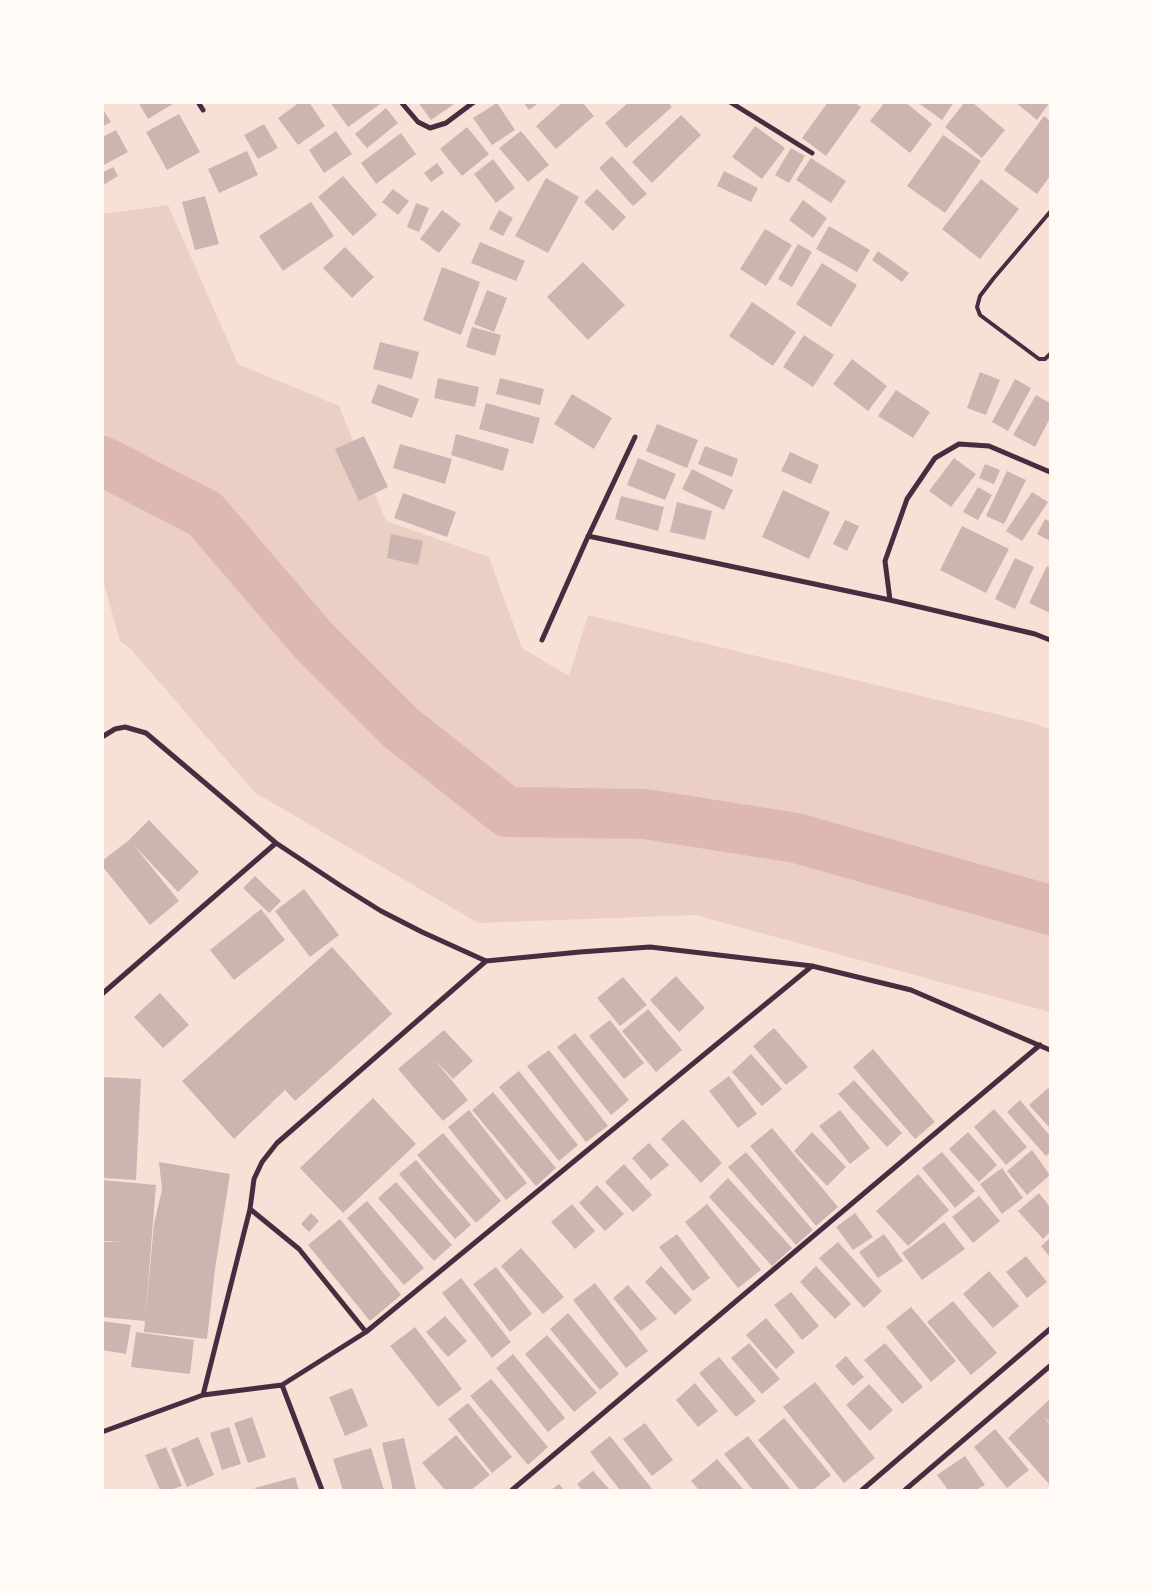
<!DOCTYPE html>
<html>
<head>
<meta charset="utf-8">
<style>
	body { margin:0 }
	#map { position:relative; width:1153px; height:1593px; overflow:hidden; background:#f7e1d7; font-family:Montserrat,sans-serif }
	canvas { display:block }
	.frame { position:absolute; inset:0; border:104px solid #fffaf5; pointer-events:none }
</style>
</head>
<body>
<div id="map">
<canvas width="1153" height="1593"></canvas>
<div class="frame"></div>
</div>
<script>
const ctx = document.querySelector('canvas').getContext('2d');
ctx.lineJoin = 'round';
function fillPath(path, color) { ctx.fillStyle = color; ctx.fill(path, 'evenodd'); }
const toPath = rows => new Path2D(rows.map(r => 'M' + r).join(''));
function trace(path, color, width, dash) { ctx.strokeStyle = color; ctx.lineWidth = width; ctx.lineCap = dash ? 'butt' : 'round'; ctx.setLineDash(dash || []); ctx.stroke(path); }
fillPath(toPath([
	[168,205,238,364,339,406,386,521,489,557,522,648,569,676,588,615,1037,724,1050,730,1050,1012,695,915,478,923,254,792,130,648,120,641,103,580,103,214]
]), '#ebcfc5');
trace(toPath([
	[102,461,205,514,313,640,400,727,507,812,645,814,796,838,1050,910]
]), '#dcb8b0', 50);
fillPath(toPath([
	[138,102,176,102,148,119],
	[300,102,309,102,325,126,298,145,278,118],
	[330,102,383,102,348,127],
	[418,102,457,102,431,120],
	[523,102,540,102,529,110],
	[563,102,582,102,594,116,556,149,536,126],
	[629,102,668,102,672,107,626,148,605,123],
	[828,102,854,102,861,107,826,156,802,138],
	[885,102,905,102,932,124,910,153,870,121],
	[917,102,954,102,942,120],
	[965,102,972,102,1005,130,982,158,945,127],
	[1015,102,1050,102,1037,120],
	[497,103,515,130,492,145,473,118],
	[102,108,111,122,102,127],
	[386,108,398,123,367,148,355,134],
	[179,114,200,152,167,170,146,132],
	[681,115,701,135,652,183,632,162],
	[1044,116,1050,121,1050,176,1037,194,1004,170],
	[264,124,278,148,258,159,244,135],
	[755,126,785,148,762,179,732,157],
	[467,127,489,154,462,176,440,149],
	[116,130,128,152,102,166,102,137],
	[336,131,352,154,324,173,309,150],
	[521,131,549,165,528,182,499,148],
	[401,133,416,154,376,184,361,163],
	[943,135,981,161,945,213,907,186],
	[791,148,805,156,789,183,775,175],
	[247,151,258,175,219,193,208,169],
	[612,156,647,194,633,206,599,168],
	[811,158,846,181,831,203,796,180],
	[493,159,515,188,496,203,474,174],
	[437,163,444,173,431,182,424,173],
	[113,167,118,176,102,186,102,173],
	[724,171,758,188,751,202,717,186],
	[343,176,377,215,353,236,318,197],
	[546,178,579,197,548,253,515,236],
	[981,179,1019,209,980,259,942,229],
	[393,189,409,201,398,215,382,202],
	[597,189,626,217,613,231,584,202],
	[205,196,219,244,195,250,182,202],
	[803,200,827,218,813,238,789,220],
	[311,202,334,236,283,271,259,236],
	[416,203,429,208,419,232,407,227],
	[442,210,461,224,439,253,420,239],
	[499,210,513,218,503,236,489,229],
	[829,226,870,250,857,272,816,249],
	[765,229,792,245,766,286,740,269],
	[480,242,525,261,516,281,471,263],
	[798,244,812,252,792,287,778,279],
	[345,247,374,277,352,298,323,268],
	[878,251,909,273,902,282,872,260],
	[583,262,625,305,588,340,547,297],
	[822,263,857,285,831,327,796,304],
	[442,267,480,282,461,335,423,320],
	[487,290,507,298,494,332,474,324],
	[752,302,796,332,773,366,729,336],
	[472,327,501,335,495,356,466,347],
	[804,335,834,355,813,387,783,367],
	[380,342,419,352,412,379,373,369],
	[852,359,887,386,868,411,833,384],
	[980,372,1000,380,986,415,967,408],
	[438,378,479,387,475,407,434,398],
	[500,378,544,389,540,405,496,394],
	[1015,379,1031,388,1008,431,992,422],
	[378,384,419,399,412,418,371,403],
	[896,390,930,412,913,438,878,416],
	[572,394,612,418,594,449,554,424],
	[1036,395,1050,403,1050,418,1035,447,1013,435],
	[486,403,540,418,533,444,479,429],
	[657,424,698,440,687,468,646,451],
	[456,434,509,449,503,471,451,455],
	[364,436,388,487,359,501,335,449],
	[400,444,452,459,445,484,393,468],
	[705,446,738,459,732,477,698,464],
	[790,452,819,465,811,484,781,471],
	[638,458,676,474,665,500,627,485],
	[954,458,976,474,951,507,929,491],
	[985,464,1000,470,994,484,979,478],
	[692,469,733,490,724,510,682,489],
	[1007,471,1026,480,1004,524,986,516],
	[978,487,992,495,978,520,963,512],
	[783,490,830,512,809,559,762,537],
	[1032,492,1048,502,1022,541,1006,531],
	[403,493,456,512,447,537,394,518],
	[621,496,664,507,658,531,615,519],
	[677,502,712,511,705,540,670,532],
	[1045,519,1050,522,1050,541,1037,534],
	[845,520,859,526,847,551,833,544],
	[962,526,1009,549,986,593,940,570],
	[391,534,423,541,418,565,387,558],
	[1015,558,1034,567,1015,609,995,599],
	[1047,566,1050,568,1050,613,1029,603],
	[149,820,199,872,178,892,132,843,179,901,150,925,102,866,102,861,129,840],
	[255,876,281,901,269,913,243,888],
	[304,889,339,935,310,957,275,911],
	[261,909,285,940,234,980,210,950],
	[332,947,392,1014,295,1101,285,1090,234,1139,182,1081],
	[676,976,705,1008,679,1032,650,1000],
	[623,977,647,1005,620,1026,597,998],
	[160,993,189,1025,163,1048,134,1017],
	[648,1009,682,1050,656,1072,622,1031],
	[610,1020,644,1063,624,1079,589,1036],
	[774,1028,808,1067,786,1085,753,1046],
	[444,1030,473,1061,453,1079,434,1059,468,1100,443,1121,398,1069],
	[575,1033,629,1100,611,1115,557,1047],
	[873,1049,935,1122,915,1139,853,1067],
	[549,1050,608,1126,586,1142,527,1066],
	[751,1054,782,1089,762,1106,732,1072],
	[519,1071,578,1145,559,1161,499,1087],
	[729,1076,757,1114,738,1128,709,1091],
	[102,1077,141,1079,136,1180,102,1178],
	[854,1080,902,1133,887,1147,838,1094],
	[1048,1088,1050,1091,1050,1128,1029,1105],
	[493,1092,556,1168,536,1186,472,1110],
	[373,1098,416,1144,343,1213,300,1168],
	[1020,1100,1050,1136,1050,1152,1046,1156,1007,1112],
	[994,1109,1027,1147,1006,1165,974,1127],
	[469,1110,527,1183,506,1200,448,1127],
	[840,1110,870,1148,850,1164,819,1126],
	[683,1119,722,1163,701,1183,661,1139],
	[772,1128,838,1207,816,1226,750,1146],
	[812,1132,846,1167,827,1186,794,1151],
	[968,1132,997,1165,979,1182,949,1149],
	[443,1133,501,1201,476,1223,417,1155],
	[649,1143,669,1165,651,1180,632,1158],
	[1032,1150,1050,1175,1027,1195,1007,1171],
	[746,1152,813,1230,796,1245,728,1167],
	[942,1152,975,1191,955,1208,922,1168],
	[416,1160,471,1225,455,1239,399,1174],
	[159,1162,230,1174,215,1269,207,1339,144,1332,154,1224,162,1190],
	[624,1164,652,1195,633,1212,605,1182],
	[1002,1168,1023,1198,1002,1214,980,1184],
	[918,1174,949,1210,908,1246,876,1211],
	[728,1178,792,1248,772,1266,709,1197],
	[102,1180,156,1185,145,1321,102,1317,102,1242,122,1242,102,1241],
	[396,1182,452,1245,434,1261,378,1198],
	[597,1185,624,1214,605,1231,579,1203],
	[1039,1193,1050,1207,1050,1232,1043,1239,1018,1211],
	[979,1196,1000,1221,973,1243,952,1217],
	[367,1201,424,1268,404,1285,347,1218],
	[572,1204,595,1231,575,1249,551,1222],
	[707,1204,761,1270,738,1288,685,1222],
	[311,1213,319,1221,309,1232,301,1224],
	[855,1213,873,1237,853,1250,836,1227],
	[340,1219,401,1295,370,1321,308,1245],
	[944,1222,965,1249,922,1280,902,1253],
	[677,1234,710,1278,693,1291,659,1247],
	[884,1234,903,1261,878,1278,859,1252],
	[1050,1238,1050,1257,1041,1246],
	[838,1242,882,1291,864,1308,819,1258],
	[521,1248,564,1297,543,1314,501,1266],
	[1026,1256,1047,1282,1027,1298,1006,1272],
	[661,1266,692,1300,675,1315,645,1282],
	[816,1266,851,1304,835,1319,800,1282],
	[496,1267,532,1314,510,1332,473,1284],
	[989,1271,1019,1306,993,1328,963,1294],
	[461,1278,511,1342,492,1358,442,1293],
	[595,1283,648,1351,626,1368,573,1300],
	[628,1285,657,1319,641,1331,613,1298],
	[791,1292,819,1326,802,1340,774,1305],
	[953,1301,997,1353,971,1375,927,1322],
	[911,1307,956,1361,931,1382,886,1327],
	[568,1313,619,1374,600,1390,550,1329],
	[445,1316,467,1341,448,1357,426,1332],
	[766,1318,795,1352,776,1369,746,1335],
	[102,1321,131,1325,126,1354,102,1350],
	[415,1327,462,1389,438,1407,390,1346],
	[136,1332,194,1340,190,1374,131,1367],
	[547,1335,597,1393,574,1412,525,1354],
	[749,1343,780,1379,762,1394,731,1358],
	[885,1343,923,1387,902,1404,864,1360],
	[513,1354,565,1418,548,1432,496,1368],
	[846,1356,864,1377,853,1386,835,1366],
	[719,1357,756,1401,736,1417,699,1373],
	[491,1379,548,1447,528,1465,470,1396],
	[815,1382,875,1458,844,1483,783,1407],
	[695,1383,718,1411,698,1427,676,1400],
	[869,1384,893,1410,870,1431,846,1405],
	[352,1388,368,1426,345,1436,329,1397],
	[1050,1399,1050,1423,1043,1416,1050,1425,1050,1483,1049,1484,1008,1438],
	[468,1403,512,1457,492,1473,448,1419],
	[252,1417,266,1457,248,1463,234,1423],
	[784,1418,831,1475,813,1490,800,1490,758,1440],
	[645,1423,673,1460,652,1476,623,1439],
	[229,1427,241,1464,222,1470,210,1433],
	[995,1429,1029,1470,1007,1488,974,1447],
	[456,1435,490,1475,471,1490,445,1490,422,1463],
	[610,1436,653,1490,620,1490,590,1452],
	[748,1436,791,1490,753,1490,724,1454],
	[198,1437,214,1475,187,1487,171,1449],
	[404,1438,416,1490,393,1490,382,1443],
	[166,1447,182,1486,170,1490,160,1490,145,1455],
	[371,1448,384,1490,343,1490,333,1459],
	[965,1456,985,1485,976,1490,948,1490,937,1475],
	[717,1459,744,1490,699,1490,691,1481],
	[593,1471,610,1490,582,1490,577,1484],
	[295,1477,299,1490,256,1490,255,1488],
	[559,1484,564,1490,551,1490]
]), '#ccb4b1');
trace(toPath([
	[1050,212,993,279,980,296,977,307,980,315,1039,359,1045,359,1050,354]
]), '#4a2c40', 4);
trace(toPath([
	[198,102,203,110],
	[401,102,418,122,430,128,446,123,474,102],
	[730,102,812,153],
	[588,536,890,600,1035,634,1050,640],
	[890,600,885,561,907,499,935,458,959,444,989,446,1050,472],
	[542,640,586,541,635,437],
	[102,737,115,729,125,727,146,733,276,843,341,886,381,911,422,932,486,961,580,952,650,947,812,966,911,990,1050,1050],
	[102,994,276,843],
	[250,1209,299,1249,366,1332],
	[282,1385,322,1490],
	[203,1395,250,1209,254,1179,262,1162,277,1143,486,961],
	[102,1432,203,1395,282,1385,366,1332,812,966],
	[512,1490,1040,1045],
	[862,1490,1050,1329],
	[905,1490,1050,1366]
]), '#4a2c40', 5);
</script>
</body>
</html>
